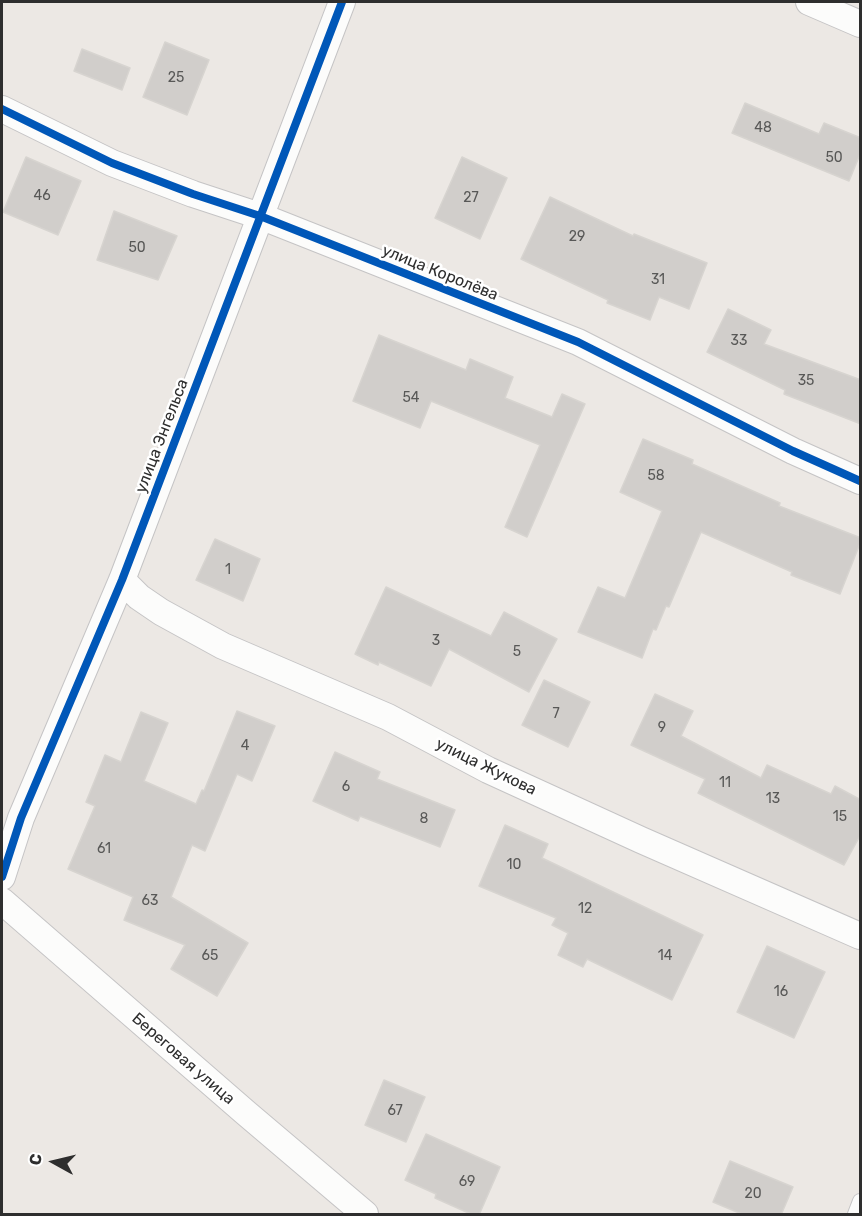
<!DOCTYPE html>
<html>
<head>
<meta charset="utf-8">
<style>
	body { margin:0 }
	#map { position:relative; width:862px; height:1216px; overflow:hidden; background:#ece8e4; font-family:Rubik,sans-serif }
	canvas { display:block }
	.frame { position:absolute; inset:0; border:3px solid #2e2e2e; pointer-events:none }
	.north { position:absolute; left:24px; top:1132px; width:60px; height:60px; -webkit-text-stroke:4px #fff; paint-order:stroke; rotate:278deg; font-size:16px; font-weight:700; line-height:24px; text-align:center; color:#2e2e2e }
	.north::after { content:''; display:block; margin:auto; width:21px; height:27px; background:#2e2e2e; clip-path:polygon(50% 0,100% 100%,50% 72%,0 100%) }
</style>
</head>
<body>
<div id="map">
<canvas width="862" height="1216"></canvas>
<div class="frame"></div>
<div class="north">С</div>
</div>
<script>
const ctx = document.querySelector('canvas').getContext('2d');
ctx.lineJoin = 'round';
function fillPath(path, color) { ctx.fillStyle = color; ctx.fill(path, 'evenodd'); }
const toPath = rows => new Path2D(rows.map(r => 'M' + r).join(''));
function trace(path, color, width, dash) { ctx.strokeStyle = color; ctx.lineWidth = width; ctx.lineCap = dash ? 'butt' : 'round'; ctx.setLineDash(dash || []); ctx.stroke(path); }
function label(font, color, halo, rows, align = 'center') {
  ctx.font = font + ' Rubik,sans-serif'; ctx.lineWidth = 5; ctx.setLineDash([]); ctx.textBaseline = 'middle'; ctx.strokeStyle = halo; ctx.fillStyle = color; for (const [text, x, y, turn = 0] of rows) {
    ctx.save(); ctx.translate(x, y); ctx.rotate((+turn || 0) * Math.PI / 180); ctx.textAlign = isNaN(turn) ? turn : align; if (halo) ctx.strokeText(text, 0, 0); ctx.fillText(text, 0, 0); ctx.restore();
  }
}
const building = toPath([
	[165,42,209,60,187,115,143,97,165,42],
	[82,49,130,68,122,90,74,71,82,49],
	[745,103,819,134,824,123,861,138,861,152,849,181,732,133,745,103],
	[26,157,81,181,58,235,3,212,26,157],
	[462,157,507,178,480,239,435,218,462,157],
	[550,197,633,236,634,234,707,263,689,309,659,297,650,320,607,303,608,300,521,259,550,197],
	[114,211,177,236,158,280,97,260,114,211],
	[728,309,771,330,764,344,861,380,861,424,784,394,785,390,707,352,728,309],
	[379,335,466,370,470,359,513,377,505,398,552,417,562,394,585,404,527,537,505,527,540,445,431,401,420,428,353,401,379,335],
	[643,439,693,460,692,464,780,503,779,506,861,538,861,541,840,594,791,575,792,572,701,532,669,607,666,606,656,630,653,629,642,658,578,632,598,587,625,598,662,511,620,492,643,439],
	[215,539,260,559,243,601,196,580,215,539],
	[386,587,491,636,504,612,557,639,529,692,449,649,431,686,379,662,378,665,355,654,386,587],
	[544,680,590,702,568,747,522,725,544,680],
	[655,694,693,711,681,736,761,778,767,765,831,794,835,786,861,800,861,834,844,865,698,793,705,779,631,745,655,694],
	[237,711,275,726,252,781,237,774,205,851,192,845,171,897,248,943,217,996,171,969,185,945,124,920,133,897,68,869,95,806,86,802,105,755,121,762,141,712,168,723,144,781,196,804,202,790,204,791,237,711],
	[335,752,380,772,377,779,455,810,440,847,360,816,358,821,313,801,335,752],
	[505,825,548,844,542,858,703,935,672,1000,587,959,583,967,558,955,568,933,552,925,556,918,479,886,505,825],
	[767,946,825,972,794,1038,737,1012,767,946],
	[384,1080,425,1097,406,1142,365,1125,384,1080],
	[426,1134,500,1167,479,1215,473,1215,435,1198,436,1194,405,1180,426,1134],
	[730,1161,793,1187,781,1215,744,1215,713,1202,730,1161]
]);
fillPath(building, '#d1cecb');
trace(building, '#d7d4d0', 1.5);
const service = toPath([
	[855,1214,860,1201]
]);
const minor = toPath([
	[809,2,860,24],
	[2,109,112,163,193,194,260,216,578,342,793,451,860,481],
	[122,580,139,597,161,612,223,646,388,717,488,770,641,840,860,936],
	[2,877,21,818,122,580,342,2],
	[2,901,246,1113,365,1214]
]);
trace(service, '#c5c4c5', 16);
trace(minor, '#c5c4c5', 28);
trace(service, '#fcfcfb', 14);
trace(minor, '#fcfcfb', 26);
trace(toPath([
	[2,109,112,163,193,194,260,216,578,342,793,451,860,481],
	[2,877,21,818,122,580,342,2]
]), '#0057b8', 8);
label('14px', '#585857', null, [
	["25",176,78],
	["48",763,128],
	["50",834,158],
	["46",42,196],
	["27",471,198],
	["29",577,237],
	["50",137,248],
	["31",658,280],
	["33",739,341],
	["35",806,381],
	["54",411,398],
	["58",656,476],
	["1",228,570],
	["3",436,641],
	["5",517,652],
	["7",556,714],
	["9",662,728],
	["4",245,746],
	["11",725,783],
	["6",346,787],
	["13",773,799],
	["15",840,817],
	["8",424,819],
	["61",104,849],
	["10",514,865],
	["63",150,901],
	["12",585,909],
	["65",210,956],
	["14",665,956],
	["16",781,992],
	["67",395,1111],
	["69",467,1182],
	["20",753,1194]
]);
label('16px', '#2e2e2e', '#fff', [
	["улица Королёва",440,273,22],
	["улица Энгельса",162,436,-69],
	["улица Жукова",486,767,26],
	["Береговая улица",183,1059,41]
]);
</script>
</body>
</html>
